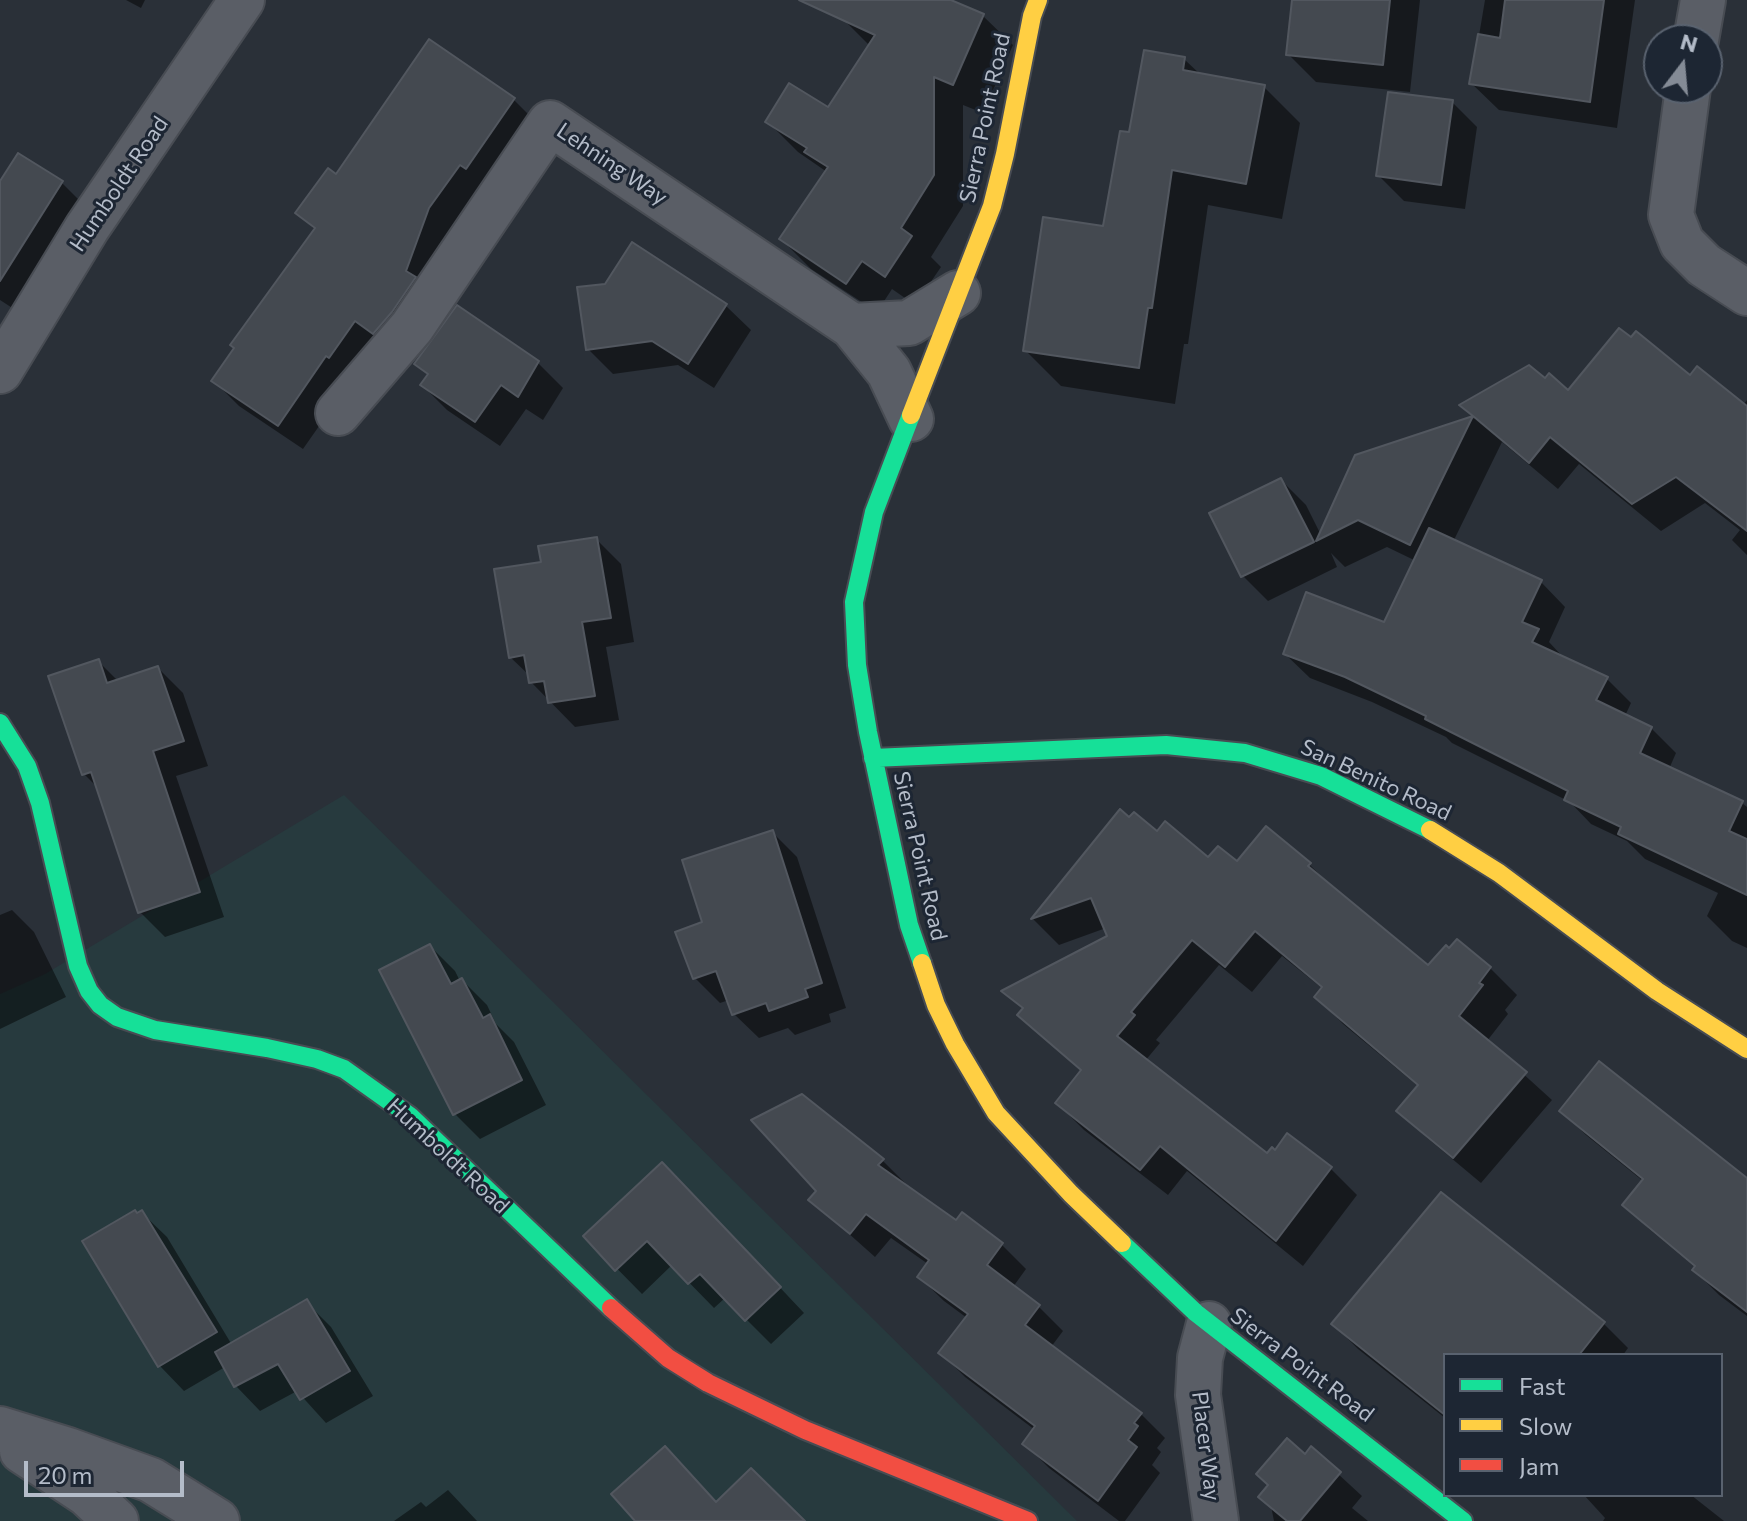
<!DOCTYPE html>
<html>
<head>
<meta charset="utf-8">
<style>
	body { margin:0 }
	#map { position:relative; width:1747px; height:1521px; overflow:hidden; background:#2a3038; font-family:Commissioner,sans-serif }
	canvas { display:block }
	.legend { position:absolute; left:1443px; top:1353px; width:280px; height:144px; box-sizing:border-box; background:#1d2633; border:2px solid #59626f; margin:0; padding:10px 14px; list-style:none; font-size:24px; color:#b4bcc9 }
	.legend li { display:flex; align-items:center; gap:16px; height:40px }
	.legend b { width:40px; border:2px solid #59626f }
	.north { position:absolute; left:1643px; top:24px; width:80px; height:80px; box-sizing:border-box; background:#1d2633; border:2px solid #59626f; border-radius:50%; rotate:16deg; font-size:22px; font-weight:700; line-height:32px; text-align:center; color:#b4bcc9 }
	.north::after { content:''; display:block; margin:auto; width:28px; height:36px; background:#848b96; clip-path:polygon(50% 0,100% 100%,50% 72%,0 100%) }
	.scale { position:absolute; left:24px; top:1461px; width:160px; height:36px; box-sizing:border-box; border:4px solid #b4bcc9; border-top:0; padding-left:10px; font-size:24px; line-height:28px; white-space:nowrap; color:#b4bcc9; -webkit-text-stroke:6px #1d2633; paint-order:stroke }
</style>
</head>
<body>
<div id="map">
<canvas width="1747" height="1521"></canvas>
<ul class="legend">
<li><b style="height:10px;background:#16e098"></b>Fast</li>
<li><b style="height:10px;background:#ffcf43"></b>Slow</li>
<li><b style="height:10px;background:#f24e42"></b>Jam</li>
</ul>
<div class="north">N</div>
<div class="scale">20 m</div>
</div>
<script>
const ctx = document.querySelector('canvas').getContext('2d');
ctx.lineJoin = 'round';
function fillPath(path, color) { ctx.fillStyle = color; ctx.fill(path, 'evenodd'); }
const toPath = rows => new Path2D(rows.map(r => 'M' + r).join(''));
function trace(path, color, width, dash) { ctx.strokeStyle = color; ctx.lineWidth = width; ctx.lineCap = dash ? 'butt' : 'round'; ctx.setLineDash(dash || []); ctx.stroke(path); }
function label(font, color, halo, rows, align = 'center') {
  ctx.font = font + ' Commissioner,sans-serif'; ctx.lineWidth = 6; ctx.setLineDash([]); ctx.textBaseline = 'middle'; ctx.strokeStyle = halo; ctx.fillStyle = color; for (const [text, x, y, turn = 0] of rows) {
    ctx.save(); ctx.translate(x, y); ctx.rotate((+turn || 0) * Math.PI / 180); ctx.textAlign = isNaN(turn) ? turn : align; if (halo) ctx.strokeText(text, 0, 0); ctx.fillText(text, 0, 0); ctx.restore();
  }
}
fillPath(toPath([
	[344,795,1077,1521,0,1521,0,994,45,974]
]), '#273a3e');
fillPath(toPath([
	[126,0,145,0,141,8],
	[850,0,948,0,983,16,1013,45,983,113,963,105,963,206,931,257,941,267,915,305,892,289,877,312,811,269,781,239,827,172,798,152,768,122,828,110,870,46,842,18],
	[1294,0,1420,0,1410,92,1316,82,1288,54],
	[1485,0,1635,0,1617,128,1499,110,1471,83],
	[1184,59,1201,75,1264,87,1300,123,1282,219,1208,205,1188,344,1184,344,1175,404,1061,386,1025,350,1104,228,1131,135],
	[513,99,538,124,352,379,303,449,239,406,214,381,316,231,298,212,336,177],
	[1452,102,1477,127,1465,209,1404,201,1379,176],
	[19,155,62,183,87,208,20,313,0,300,0,185],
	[726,306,751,330,714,388,678,365,613,374,588,349],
	[457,308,538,363,563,388,543,420,526,409,500,446,447,410,422,385,429,376,416,363],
	[1690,378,1743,405,1747,400,1747,555,1732,540,1740,530,1705,503,1661,531,1579,464,1558,489,1502,442,1453,542,1541,582,1565,607,1549,642,1562,656,1561,658,1606,678,1631,703,1625,716,1651,728,1676,753,1669,769,1742,803,1747,807,1747,948,1732,941,1707,916,1718,893,1645,859,1627,841,1591,824,1570,802,1452,743,1446,737,1372,702,1310,678,1285,654,1385,624,1416,561,1387,547,1345,567,1331,553,1337,567,1268,601,1243,576,1281,480,1306,505,1321,535,1356,457,1475,418,1462,405,1546,380,1569,393],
	[596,539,621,564,634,642,606,647,619,720,575,727,531,682,530,676,510,657,543,563],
	[98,661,119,682,158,668,183,693,208,766,176,776,224,917,165,937,140,912,100,790,84,774],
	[1120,812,1208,860,1237,864,1309,864,1336,891,1428,968,1490,968,1517,995,1505,1010,1508,1014,1487,1041,1552,1100,1481,1183,1426,1137,1399,1110,1419,1087,1343,1024,1317,997,1323,989,1282,956,1252,992,1219,965,1156,1040,1160,1043,1145,1061,1268,1156,1275,1153,1287,1136,1331,1169,1357,1195,1303,1266,1187,1171,1168,1195,1084,1130,1057,1103,1082,1072,1020,1015,1024,1010,1005,991,1110,937,1106,928,1059,945,1033,919],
	[772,832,797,857,846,1008,829,1014,831,1022,795,1035,788,1028,759,1038,734,1014,729,1000,720,1003,695,978,704,923],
	[12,910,34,932,66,997,0,1029,0,915],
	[430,946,455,971,460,981,462,980,487,1005,496,1024,514,1042,546,1105,480,1139,455,1114],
	[1561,1111,1747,1181,1747,1316,1719,1295,1694,1270,1696,1268,1649,1229,1624,1205,1643,1181,1586,1135],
	[882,1160,907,1185,905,1187,956,1223,1002,1245,1026,1269,1013,1287,1038,1306,1063,1331,1051,1347,1141,1414,1165,1438,1157,1448,1161,1452,1152,1465,1160,1473,1125,1521,1119,1521,1049,1468,1025,1444,1035,1430,965,1377,941,1353,967,1318,944,1301,919,1277,928,1264,891,1238,875,1257,811,1200],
	[687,1189,804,1313,771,1344,725,1298,714,1308,672,1265,642,1294,585,1236],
	[142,1213,167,1237,232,1345,306,1302,331,1327,373,1396,326,1423,297,1391,260,1411,236,1386,225,1367,184,1391,160,1366,85,1242],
	[1333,1324,1604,1324,1628,1348,1623,1355,1445,1355,1445,1418,1358,1349],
	[1311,1449,1362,1496,1352,1508,1368,1521,1274,1521,1271,1506],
	[448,1490,477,1521,394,1521,421,1502,426,1507],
	[1584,1495,1691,1495,1724,1521,1603,1521,1605,1518]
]), '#0007');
const building = toPath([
	[799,0,951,0,984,14,953,85,934,77,934,175,901,228,912,236,885,277,862,261,846,284,779,239,828,167,804,152,807,148,765,122,789,83,828,107,875,35,799,0],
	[1292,0,1390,0,1383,65,1286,55,1292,0],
	[1505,0,1604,0,1590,102,1469,84,1478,34,1500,38,1505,0],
	[429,39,515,98,466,169,460,165,429,208,406,271,416,277,392,312,373,334,355,321,329,358,326,356,278,426,211,381,234,348,230,345,315,228,295,213,328,168,336,174,429,39],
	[1144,50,1185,57,1183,70,1265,85,1246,184,1172,170,1152,308,1148,308,1139,368,1023,351,1043,217,1103,226,1120,131,1129,132,1144,50],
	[1388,92,1453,100,1441,185,1376,176,1388,92],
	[18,153,63,181,0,281,0,181,18,153],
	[632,242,727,304,688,364,652,341,586,350,577,287,605,284,632,242],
	[457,305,539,361,518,397,501,385,475,422,420,385,428,374,414,364,457,305],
	[1619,328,1631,337,1636,331,1690,375,1697,366,1747,406,1747,531,1676,477,1632,504,1550,437,1529,463,1473,416,1410,545,1358,520,1316,541,1355,455,1473,416,1459,405,1529,365,1545,378,1549,373,1568,390,1619,328],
	[1281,478,1314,542,1241,577,1209,513,1281,478],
	[1429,528,1542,580,1522,622,1539,629,1532,642,1608,677,1596,700,1652,727,1640,753,1743,801,1729,831,1747,839,1747,895,1618,834,1621,827,1564,800,1568,791,1425,719,1426,716,1345,677,1283,654,1306,592,1384,622,1429,528],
	[597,537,611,618,582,622,595,696,548,703,544,681,529,683,524,655,509,658,494,569,541,562,538,546,597,537],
	[99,659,107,683,158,666,184,741,153,751,200,892,138,913,91,772,82,775,48,676,99,659],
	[1120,809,1129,817,1134,812,1157,831,1165,821,1208,857,1218,846,1237,861,1266,826,1311,863,1308,866,1428,965,1446,945,1449,948,1457,939,1491,967,1479,983,1483,985,1459,1016,1527,1072,1453,1158,1396,1111,1418,1085,1314,997,1322,987,1255,931,1225,967,1192,940,1131,1012,1135,1015,1117,1036,1267,1153,1272,1147,1275,1150,1287,1133,1332,1167,1276,1241,1160,1146,1140,1170,1055,1103,1081,1070,1017,1015,1023,1008,1001,991,1107,936,1091,898,1031,919,1120,809],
	[773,830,822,983,805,989,808,997,769,1011,766,1003,732,1015,716,971,693,979,675,932,702,922,682,860,773,830],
	[430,944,451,984,462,978,483,1018,490,1014,522,1080,453,1115,379,970,430,944],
	[1599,1061,1747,1178,1747,1312,1692,1270,1695,1266,1622,1205,1643,1179,1559,1111,1599,1061],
	[802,1094,884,1159,878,1165,956,1220,962,1212,1003,1243,987,1265,1040,1305,1025,1325,1142,1413,1134,1423,1138,1426,1128,1440,1137,1447,1098,1501,1022,1444,1035,1426,938,1353,968,1314,917,1277,929,1260,866,1214,850,1234,808,1200,816,1191,751,1120,802,1094],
	[662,1162,781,1287,745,1321,700,1274,688,1284,647,1241,615,1271,583,1236,662,1162],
	[1441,1192,1605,1322,1579,1355,1445,1355,1445,1415,1331,1324,1441,1192],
	[135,1210,137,1213,142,1210,217,1332,158,1367,82,1241,135,1210],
	[307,1299,350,1371,300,1400,278,1364,234,1387,215,1352,307,1299],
	[1287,1438,1305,1454,1311,1446,1341,1472,1300,1521,1287,1521,1258,1497,1268,1485,1256,1474,1287,1438],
	[665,1446,716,1502,751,1468,805,1521,635,1521,611,1494,665,1446]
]);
fillPath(building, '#444950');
trace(building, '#52575f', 2);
const street = toPath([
	[1696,40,1703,0],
	[1688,88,1671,215,1682,243,1704,265,1747,293],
	[852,326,909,323,958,293],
	[0,371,87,228,242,0],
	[338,413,412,327,550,123,852,326,889,372,911,419],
	[1209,1324,1200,1358,1198,1395,1216,1521],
	[0,1429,68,1450,151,1480,217,1521],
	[22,1451,87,1494,116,1521]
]);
const fast = toPath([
	[911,415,874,512,854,602,857,665,868,732,909,925,922,963],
	[0,723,27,766,40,803,78,966,89,991,100,1005,117,1017,155,1030,267,1048,317,1059,344,1069,410,1116,611,1308],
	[873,758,1166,745,1245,753,1321,776,1430,830],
	[1122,1243,1196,1313,1463,1521]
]);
const slow = toPath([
	[911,415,992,206,1005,154,1032,16,1038,0],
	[1430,830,1499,873,1657,991,1747,1049],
	[922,963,936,1005,955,1044,996,1113,1071,1194,1122,1243]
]);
const jam = toPath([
	[611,1308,668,1358,708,1383,805,1430,1028,1521]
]);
trace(street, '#484c53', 48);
trace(fast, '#484c53', 22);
trace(slow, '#484c53', 22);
trace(jam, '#484c53', 22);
trace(street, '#5a5e66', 44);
trace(fast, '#16e098', 18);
trace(slow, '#ffcf43', 18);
trace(jam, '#f24e42', 18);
label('22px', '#b4bcc9', '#1d2633', [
	["Sierra Point Road",985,118,-78],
	["Lehning Way",612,164,34],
	["Humboldt Road",119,184,-56],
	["San Benito Road",1376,780,25],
	["Sierra Point Road",920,856,77],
	["Humboldt Road",448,1156,43],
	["Sierra Point Road",1302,1365,37],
	["Placer Way",1206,1446,83]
]);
</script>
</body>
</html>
